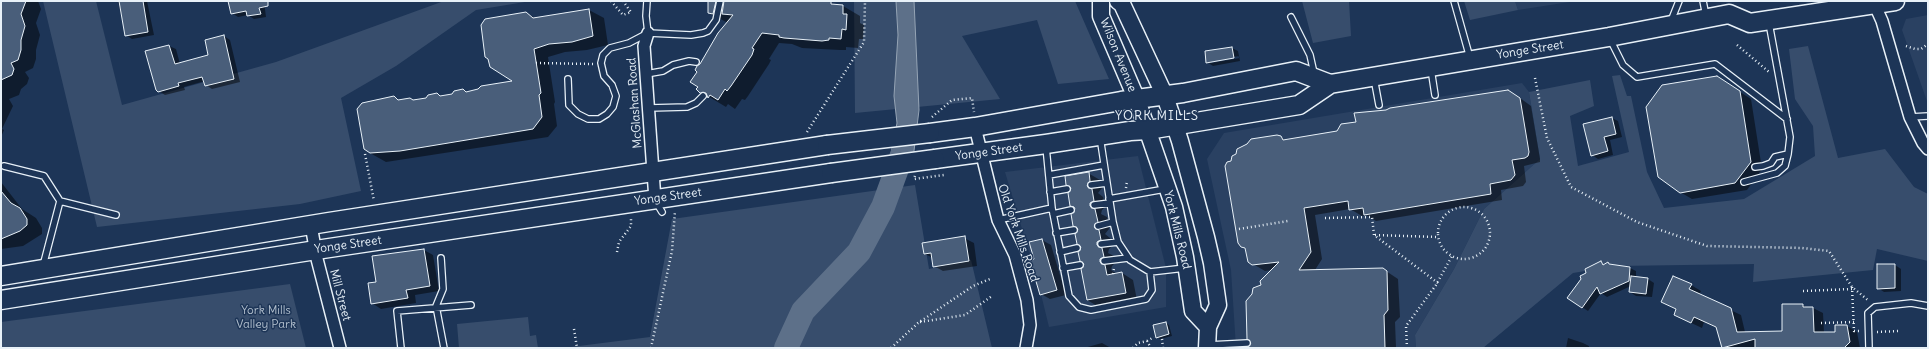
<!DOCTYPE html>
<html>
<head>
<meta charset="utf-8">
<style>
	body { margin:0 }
	#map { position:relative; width:1929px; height:349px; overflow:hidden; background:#1d3557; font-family:Delius,sans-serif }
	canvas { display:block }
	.frame { position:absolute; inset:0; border:2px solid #e8f1f8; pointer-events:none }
</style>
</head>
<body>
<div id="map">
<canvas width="1929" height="349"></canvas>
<div class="frame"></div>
</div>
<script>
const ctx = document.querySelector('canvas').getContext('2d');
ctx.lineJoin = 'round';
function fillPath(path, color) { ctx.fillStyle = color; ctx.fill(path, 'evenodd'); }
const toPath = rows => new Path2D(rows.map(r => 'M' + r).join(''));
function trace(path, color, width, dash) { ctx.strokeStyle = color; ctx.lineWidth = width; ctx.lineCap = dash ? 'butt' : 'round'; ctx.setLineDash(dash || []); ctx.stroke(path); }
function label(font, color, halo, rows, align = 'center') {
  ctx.font = font + ' Delius,sans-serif'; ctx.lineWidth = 3; ctx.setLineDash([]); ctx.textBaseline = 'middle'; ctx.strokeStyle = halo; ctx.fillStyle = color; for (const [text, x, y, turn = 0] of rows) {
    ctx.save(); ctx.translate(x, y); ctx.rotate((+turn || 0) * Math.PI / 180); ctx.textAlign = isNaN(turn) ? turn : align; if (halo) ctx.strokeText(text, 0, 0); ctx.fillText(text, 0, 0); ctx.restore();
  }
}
fillPath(toPath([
	[1515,1,1576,1,1518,10],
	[1928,15,1928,104,1902,30,1906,19],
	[1522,83,1529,92,1540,159,1484,209,1454,269,1415,335,1416,348,1236,348,1231,270,1207,159,1224,133],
	[1138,156,1166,268,1166,307,1049,327,1038,282,1005,172]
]), '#2a4162');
fillPath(toPath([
	[43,1,96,1,122,105,276,62,444,1,531,1,476,10,396,66,341,98,361,191,300,204,97,227],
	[854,1,1075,1,1109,79,1058,84,1037,20,962,36,1000,99,855,113],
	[1302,1,1349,1,1351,36,1313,43],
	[1464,1,1515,1,1518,10,1470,20],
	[1808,46,1838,158,1885,149,1914,187,1928,194,1928,261,1877,249,1873,270,1753,282,1754,264,1616,266,1573,273,1483,348,1416,348,1415,335,1454,269,1484,209,1540,159,1529,92,1590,80,1594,106,1570,116,1578,166,1629,152,1612,76,1620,75,1627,96,1631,96,1647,172,1664,208,1744,199,1815,156,1813,126,1795,99,1789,49],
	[915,185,929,269,971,260,992,348,563,348,650,337,672,219],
	[290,284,306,348,1,348,1,322],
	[528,317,530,336,536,335,538,348,459,348,457,324]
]), '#374d6c');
const water = toPath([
	[896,1,914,1,919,110,913,159,891,186,890,159,897,123,894,96,898,35,896,1]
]);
fillPath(water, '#5d7089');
trace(water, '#95a4b5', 1);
fillPath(toPath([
	[1,1,38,1,41,9,36,23,40,35,36,50,36,59,33,68,25,72,29,78,27,84,21,89,19,95,9,99,13,106,2,129,4,130,1,137],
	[118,1,147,1,154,35,132,39,126,35],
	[229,1,264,1,266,17,254,19,248,15,238,17,232,13],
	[709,1,831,3,835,5,843,6,860,16,860,23,864,25,863,39,859,39,858,48,846,47,846,50,840,50,802,48,792,44,779,43,769,59,771,60,769,64,748,96,745,100,742,99,735,109,728,104,726,107,701,92,699,87,700,65,728,23,709,13],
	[589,10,604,18,608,45,587,50,565,52,548,57,555,102,554,104,557,126,548,137,386,162,370,153,398,100,414,101,466,93,514,82,526,13,535,18],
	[224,36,230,40,240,82,212,89,206,85,205,81,184,87,185,90,165,95,159,91,146,52,169,46,176,49,180,64,210,55],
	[1232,48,1238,51,1240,61,1213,66,1207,62,1206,52],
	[1239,56,1240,58,1211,63,1211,61],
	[1717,77,1751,99,1762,169,1747,190,1692,199,1680,192],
	[1520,98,1531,106,1540,159,1540,162,1524,166,1526,182,1523,186,1501,190,1502,200,1376,221,1366,215,1362,216,1350,209,1315,215,1322,259,1315,270,1383,269,1398,279,1400,317,1395,322,1396,347,1405,348,1248,348,1253,343,1262,286,1272,270,1265,271,1253,264,1246,249,1242,247,1281,137,1286,141],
	[1612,118,1618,121,1622,137,1610,140,1613,155,1598,159,1592,155],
	[1088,173,1100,180,1102,188,1098,193,1103,197,1105,207,1102,210,1101,214,1107,217,1109,229,1105,234,1110,238,1112,246,1109,249,1108,253,1114,256,1115,263,1112,266,1111,270,1117,274,1122,273,1133,280,1137,300,1099,307,1087,300,1083,247,1076,210,1071,205],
	[1,182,22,209,36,218,42,228,42,234,23,246,1,249],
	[964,238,974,243,977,266,943,271,934,266,933,258,925,254],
	[1042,240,1051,245,1066,295,1050,299,1041,294,1036,260],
	[424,250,433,255,439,291,415,295,416,303,381,309,372,303,377,283],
	[1601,263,1605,265,1608,263,1612,266,1630,268,1636,271,1636,278,1648,279,1654,283,1652,297,1636,296,1630,292,1631,286,1607,297,1601,293,1588,311,1582,307,1587,273],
	[1878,265,1895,265,1901,269,1901,291,1884,292,1878,288],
	[1691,285,1701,291,1699,295,1741,315,1745,332,1783,332,1803,305,1807,308,1813,308,1823,313,1824,333,1836,332,1836,326,1847,326,1857,332,1860,348,1724,348,1717,328,1704,322,1702,328,1685,320,1677,310,1662,302],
	[1166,323,1169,325,1172,336,1160,339,1157,337],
	[1568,338,1583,343,1589,346,1589,348,1566,348],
	[1102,343,1111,348,1084,348]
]), '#0007');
trace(toPath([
	[786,348,803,311,859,252,883,207,902,155]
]), '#5d7089', 24);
const building = toPath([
	[1,1,26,1,21,14,25,26,21,40,21,50,18,60,11,63,14,69,12,75,1,80,1,1],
	[119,1,143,1,148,32,125,36,119,1],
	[228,1,268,1,268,6,259,8,261,14,247,16,246,11,231,14,228,1],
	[708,1,716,1,713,14,708,13,708,1],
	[724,1,831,1,831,4,843,5,843,14,847,14,846,30,842,29,841,39,829,38,829,40,822,41,784,38,779,37,779,35,762,33,752,48,754,49,752,55,731,86,727,91,725,89,718,100,710,95,708,98,706,93,700,93,696,89,698,87,690,82,697,72,695,70,697,66,700,64,718,33,733,15,722,14,724,1],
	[589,9,593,36,572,42,549,44,534,49,541,93,539,95,542,117,533,129,400,151,370,153,364,149,357,109,362,103,394,96,398,100,410,98,413,100,426,98,428,95,437,93,440,96,452,94,454,91,463,89,466,92,478,89,481,86,512,81,490,67,488,59,485,57,481,25,485,19,526,12,533,18,589,9],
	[224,35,234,79,205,86,202,77,178,83,179,86,158,92,156,90,145,51,169,45,175,64,208,55,205,40,224,35],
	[1232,47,1234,58,1206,63,1205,51,1232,47],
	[1717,76,1740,91,1751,162,1735,183,1680,193,1658,177,1646,107,1662,85,1717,76],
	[1508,90,1520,98,1529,152,1528,156,1525,158,1512,160,1515,175,1511,180,1490,184,1491,194,1364,215,1363,208,1349,210,1348,201,1304,208,1311,252,1299,270,1383,268,1387,271,1388,310,1384,315,1385,348,1247,348,1251,343,1247,339,1246,301,1252,294,1253,288,1261,285,1260,281,1279,262,1252,265,1248,262,1245,248,1241,247,1238,243,1225,166,1227,162,1231,161,1232,156,1236,154,1237,149,1247,144,1251,139,1277,135,1281,136,1283,140,1337,131,1341,124,1356,122,1354,113,1386,110,1390,108,1508,90],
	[1612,117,1616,134,1604,137,1608,151,1591,156,1583,124,1612,117],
	[1089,172,1090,181,1087,186,1092,189,1094,201,1090,203,1090,206,1095,209,1098,222,1094,227,1099,230,1101,240,1097,242,1097,245,1102,248,1104,257,1100,259,1100,262,1105,265,1107,275,1122,272,1126,293,1087,300,1081,269,1084,264,1080,261,1078,252,1081,247,1077,244,1075,234,1078,229,1073,226,1071,214,1075,209,1074,207,1070,206,1068,193,1071,188,1066,185,1065,176,1089,172],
	[1,191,11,203,20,208,27,219,27,225,20,231,1,239,1,191],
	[965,236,969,261,933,267,931,253,924,254,922,243,965,236],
	[1042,239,1057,290,1040,295,1030,261,1034,259,1029,242,1042,239],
	[424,249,430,286,406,290,408,298,371,304,368,283,376,282,372,256,424,249],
	[1601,261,1603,265,1608,262,1609,264,1630,267,1629,281,1600,294,1597,287,1582,308,1567,298,1581,279,1580,276,1586,273,1585,269,1601,261],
	[1877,264,1895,264,1895,288,1877,289,1877,264],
	[1631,276,1648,278,1646,294,1629,292,1631,276],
	[1673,276,1692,284,1689,289,1731,308,1737,332,1782,331,1782,304,1803,304,1803,307,1813,307,1814,332,1835,332,1835,325,1847,325,1850,342,1844,348,1755,348,1755,339,1722,348,1716,327,1694,317,1691,323,1674,315,1676,309,1661,302,1673,276],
	[1166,322,1169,334,1156,338,1153,325,1166,322]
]);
fillPath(building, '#495e7a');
trace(building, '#e8f1f8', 1);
const service = toPath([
	[647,1,646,16,648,33],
	[1454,1,1470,58],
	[1703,1,1706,16],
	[1291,17,1310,55,1314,73],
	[1671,21,1679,1],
	[1610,39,1623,65,1637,77,1715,64,1787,119],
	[1431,69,1435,95],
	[646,74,663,71,673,65,689,61,696,62],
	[1374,78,1379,105],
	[568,79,569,105,578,114,588,119,599,119,607,114,613,107,616,96,612,85,604,76,601,63,603,55,610,48,629,43,648,33,691,35,703,33,708,31,716,20,720,1],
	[649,108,687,107,696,103,703,96],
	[1910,117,1928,116],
	[1100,137,1113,222,1118,242,1130,260,1150,272,1185,268],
	[4,166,44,176,60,201,116,215],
	[1755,167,1763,166,1771,163,1775,157,1788,154,1790,137,1769,23],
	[1049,175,1104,165],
	[1744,182,1777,173,1785,166,1788,154],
	[1091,185,1107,183],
	[1050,192,1067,189],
	[1109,199,1165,189],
	[656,202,662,212],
	[1094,205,1110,203],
	[1052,208,1069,296,1079,307,1091,310,1146,299,1152,290,1150,272],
	[1053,214,1071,210],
	[998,220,1052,208,1046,147],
	[1098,226,1113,222],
	[1056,233,1074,230],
	[1101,244,1118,242],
	[1060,252,1077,248],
	[441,258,443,289,436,306,444,348],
	[1104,261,1128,258],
	[43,266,60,201],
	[1063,268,1080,265],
	[1208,345,1247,343],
	[401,348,397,311,471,305],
	[1869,348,1868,313,1875,307,1911,303,1928,306]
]);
const minor = toPath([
	[1873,1,1882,21,1910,117,1923,143,1928,149],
	[648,33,644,46,655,200],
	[975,127,998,220,1015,255,1027,300,1030,325,1026,348],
	[311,225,317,259,340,348]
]);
const secondary = toPath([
	[1101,1,1101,16,1137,100,1174,207,1185,257,1193,311,1208,327],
	[1118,1,1122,4,1165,96,1180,141,1206,237,1212,263,1218,305,1208,327,1207,348]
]);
const primary = toPath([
	[930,133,975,127,1121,101,1183,93,1296,71,1330,84],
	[935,159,1046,144,1130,131,1148,130,1299,105,1330,84,1609,37,1729,14,1750,23,1895,1],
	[1,276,329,222,827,145],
	[1,300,316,250,831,173]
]);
trace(service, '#e8f1f8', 8);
trace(minor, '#e8f1f8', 14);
trace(secondary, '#e8f1f8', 19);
trace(primary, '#e8f1f8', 21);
trace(toPath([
	[611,1,623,15,631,12,623,1],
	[1737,45,1769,72],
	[1906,46,1915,49,1921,49,1928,44],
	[536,63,593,64],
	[1535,78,1547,138,1571,187,1637,222,1707,246,1802,248,1829,251,1852,287,1869,301],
	[932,117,952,100,972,98,974,112],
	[807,132,864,42,865,1],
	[365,154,374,201],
	[915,176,914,179,944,175],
	[1126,188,1127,181],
	'1438 233a26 26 0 1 1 52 0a26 26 0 1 1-52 0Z',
	[1325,218,1372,217,1374,235,1438,283],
	[1239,229,1288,221],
	[1375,235,1438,237],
	[617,252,619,242,631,226,631,218],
	[1113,274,1114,268],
	[1852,287,1854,331,1860,331],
	[1803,291,1852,289],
	[920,322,965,315,992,296],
	[1821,323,1854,322],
	[574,329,577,348],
	[1877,332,1898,331],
	[1162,339,1163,348],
	[1147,341,1154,337],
	[651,348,672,251,675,211],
	[891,348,918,323,973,286,990,279],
	[1133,348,1138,343,1147,341,1151,348],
	[1407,348,1406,326,1436,285,1452,256]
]), '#e8f1f8', 2.5, [1, 3]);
trace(service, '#1d3557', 5.5);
trace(minor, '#1d3557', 11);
trace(secondary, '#1d3557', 16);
trace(primary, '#1d3557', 18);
const primaryBridge = toPath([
	[827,145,930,133],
	[831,173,935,159]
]);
trace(primaryBridge, '#e8f1f8', 21, []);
trace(primaryBridge, '#1d3557', 18);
label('12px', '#e8f1f8', '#1d3557', [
	["Yonge Street",1530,50,-9],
	["Wilson Avenue",1118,55,68],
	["McGlashan Road",635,103,-94],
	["Yonge Street",989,152,-8],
	["Yonge Street",668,197,-8],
	["York Mills Road",1177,230,76],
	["Old York Mills Road",1018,233,71],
	["Yonge Street",348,245,-8],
	["Mill Street",340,295,75]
]);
label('12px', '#b3c0ce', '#1d3557', [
	["York Mills",266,311],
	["Valley Park",266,325]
]);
ctx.letterSpacing = '1px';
label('13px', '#e8f1f8', '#1d3557', [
	["YORK MILLS",1157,116]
]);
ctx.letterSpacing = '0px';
</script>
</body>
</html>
